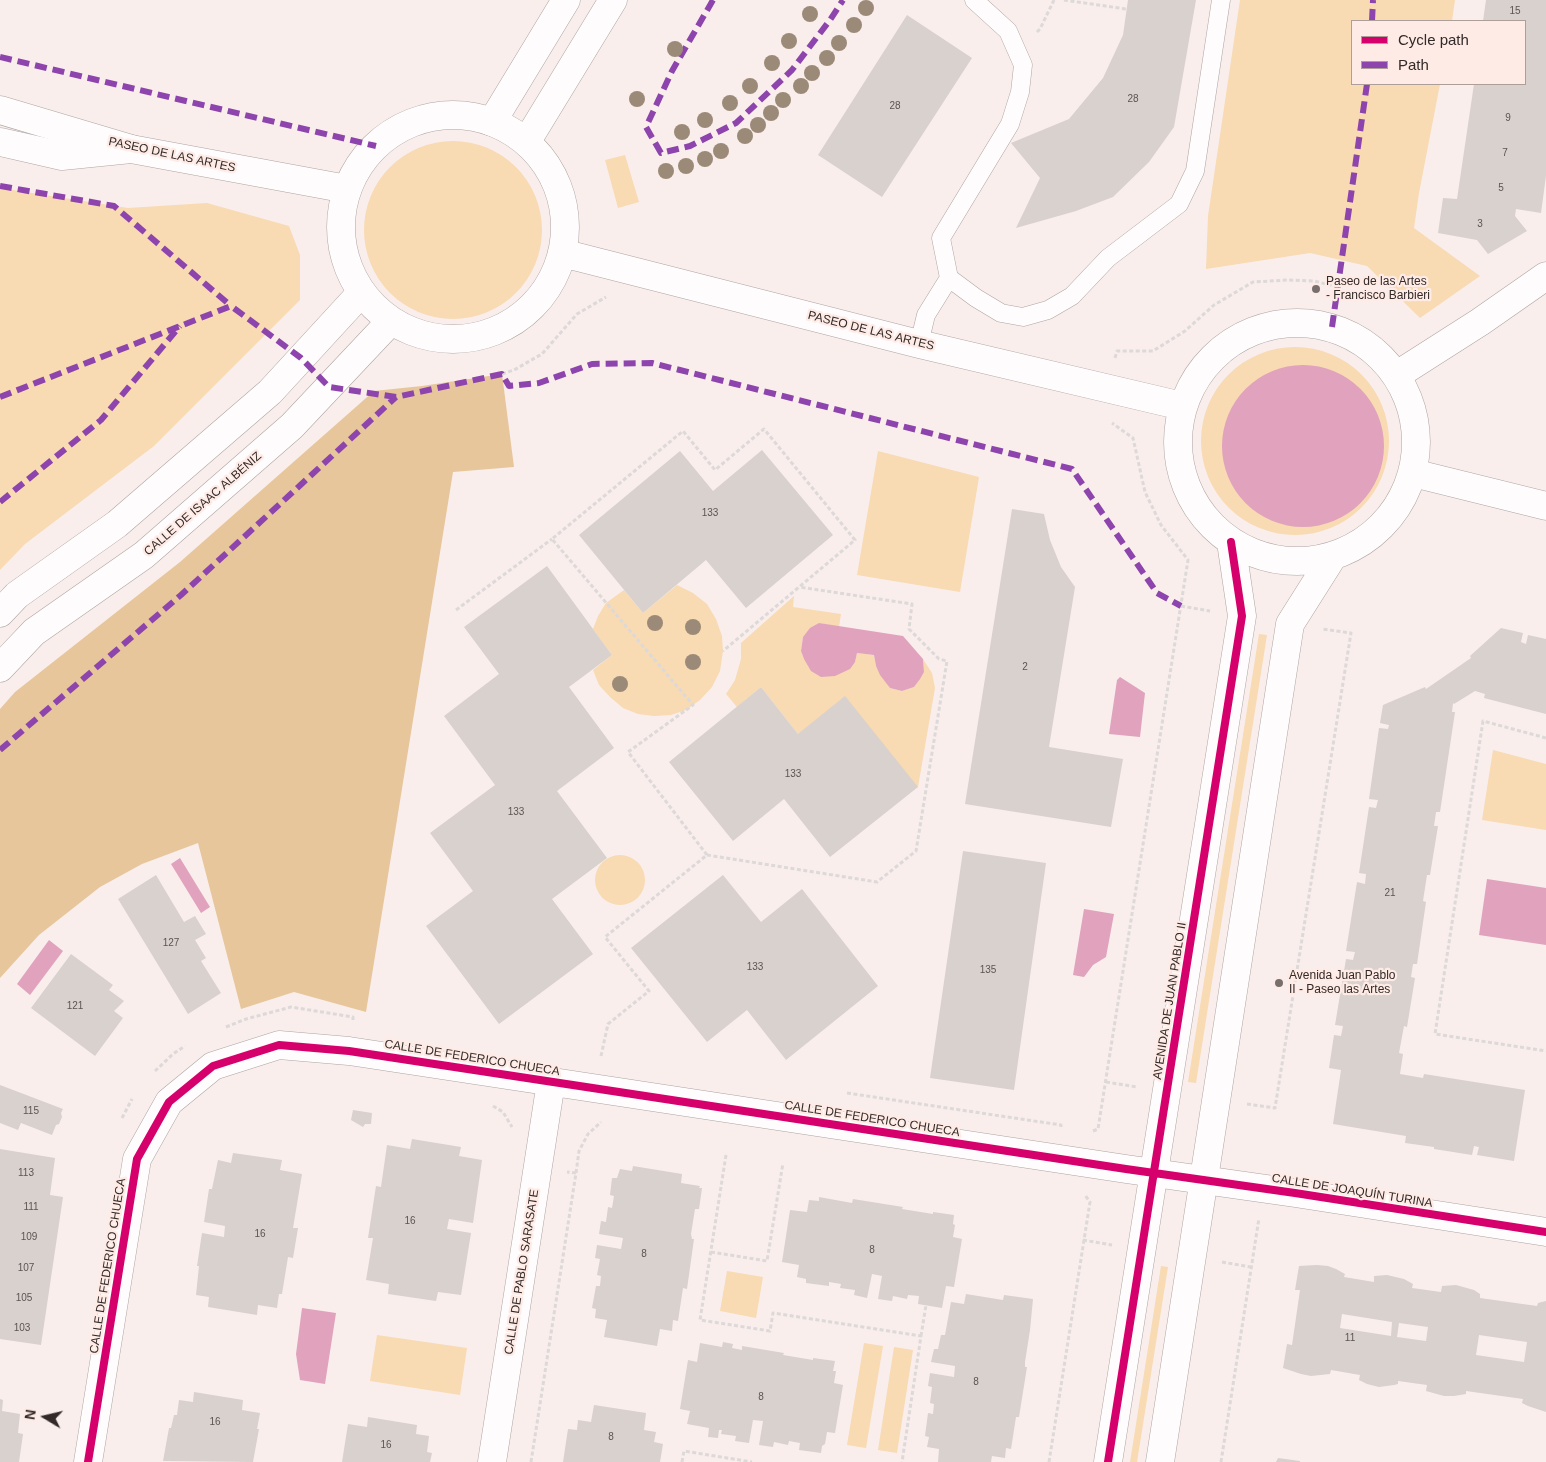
<!DOCTYPE html>
<html>
<head>
<meta charset="utf-8">
<style>
	body { margin:0 }
	#map { position:relative; width:1546px; height:1462px; overflow:hidden; background:#f9eeec; font-family:Helvetica,sans-serif }
	canvas { display:block }
	.legend { position:absolute; left:1351px; top:20px; width:175px; height:65px; box-sizing:border-box; background:#ffebe6; border:1px solid #ad9e9a; margin:0; padding:6px 9px; list-style:none; font-size:15px; color:#312a28 }
	.legend li { display:flex; align-items:center; gap:10px; height:25px }
	.legend b { width:25px; border:1px solid #ad9e9a }
	.north { position:absolute; left:20px; top:1392px; width:50px; height:50px; -webkit-text-stroke:4px #ffebe6; paint-order:stroke; rotate:279deg; font-size:14px; font-weight:700; line-height:20px; text-align:center; color:#312a28 }
	.north::after { content:''; display:block; margin:auto; width:18px; height:22px; background:#312a28; clip-path:polygon(50% 0,100% 100%,50% 72%,0 100%) }
</style>
</head>
<body>
<div id="map">
<canvas width="1546" height="1462"></canvas>
<ul class="legend">
<li><b style="height:6px;background:#d6006c"></b>Cycle path</li>
<li><b style="height:6px;background:#8e44ad"></b>Path</li>
</ul>
<div class="north">N</div>
</div>
<script>
const ctx = document.querySelector('canvas').getContext('2d');
ctx.lineJoin = 'round';
function fillPath(path, color) { ctx.fillStyle = color; ctx.fill(path, 'evenodd'); }
const toPath = rows => new Path2D(rows.map(r => 'M' + r).join(''));
function trace(path, color, width, dash) { ctx.strokeStyle = color; ctx.lineWidth = width; ctx.lineCap = dash ? 'butt' : 'round'; ctx.setLineDash(dash || []); ctx.stroke(path); }
function label(font, color, halo, rows, align = 'center') {
  ctx.font = font + ' Helvetica,sans-serif'; ctx.lineWidth = 4.5; ctx.setLineDash([]); ctx.textBaseline = 'middle'; ctx.strokeStyle = halo; ctx.fillStyle = color; for (const [text, x, y, turn = 0] of rows) {
    ctx.save(); ctx.translate(x, y); ctx.rotate((+turn || 0) * Math.PI / 180); ctx.textAlign = isNaN(turn) ? turn : align; if (halo) ctx.strokeText(text, 0, 0); ctx.fillText(text, 0, 0); ctx.restore();
  }
}
fillPath(toPath([
	[1240,0,1455,0,1452,21,1352,21,1352,84,1440,84,1419,193,1414,228,1480,276,1420,318,1367,266,1310,253,1206,269,1208,216],
	'364 230a89 89 0 1 1 178 0a89 89 0 1 1-178 0Z',
	[625,155,639,202,618,208,605,160],
	[0,188,128,208,207,203,289,226,300,255,300,300,154,446,25,544,0,570],
	'1201 441a94 94 0 1 1 188 0a94 94 0 1 1-188 0Z',
	[878,451,979,477,960,592,857,575],
	[677,585,693,593,707,604,716,619,722,636,723,651,720,671,712,687,700,700,686,710,671,715,654,716,638,714,623,708,610,697,599,685,593,670,612,655,593,629,598,616,606,603,624,590,643,613],
	[794,596,793,607,841,614,839,627,819,623,803,637,801,651,804,659,855,662,857,653,874,655,876,666,890,688,902,691,914,687,924,672,923,659,932,673,935,688,918,787,798,734,761,687,737,707,726,694,735,680,741,659,741,643],
	[1259,634,1267,635,1196,1083,1188,1082],
	[1493,750,1546,764,1546,830,1482,820],
	'595 880a25 25 0 1 1 50 0a25 25 0 1 1-50 0Z',
	[1161,1266,1168,1267,1137,1462,1130,1462],
	[727,1271,763,1277,756,1318,720,1311],
	[377,1335,467,1348,460,1395,370,1381],
	[864,1343,883,1346,866,1448,847,1445],
	[894,1347,913,1350,897,1453,878,1450]
]), '#f8dab3');
fillPath(toPath([
	[502,374,514,467,453,472,366,1012,294,992,241,1009,198,843,142,864,100,887,39,935,0,978,0,709,15,692,180,562,374,391,422,386]
]), '#e7c69b');
fillPath(toPath([
	'1222 446a81 81 0 1 1 162 0a81 81 0 1 1-162 0Z',
	[819,623,903,636,923,659,924,672,920,679,914,687,902,691,890,688,880,675,876,666,874,655,857,653,855,662,850,669,835,676,821,677,811,671,804,659,801,651,803,637,810,628],
	[1120,677,1145,693,1140,737,1109,734,1117,680],
	[180,858,210,907,201,913,171,864],
	[1487,879,1546,888,1546,945,1479,935],
	[1084,909,1114,914,1106,957,1093,965,1084,977,1073,975],
	[49,940,63,951,30,995,17,984],
	[302,1308,336,1313,325,1384,300,1380,296,1354]
]), '#e0a2bc');
fillPath(toPath([
	[1128,0,1196,0,1174,127,1149,162,1113,197,1076,211,1016,228,1040,178,1011,143,1069,119,1103,78,1123,35],
	[1486,0,1546,0,1546,176,1541,213,1516,209,1515,216,1527,231,1488,254,1477,240,1438,233,1443,198,1457,199,1474,84,1525,84,1525,21,1483,21],
	[907,15,972,58,882,197,818,155],
	[762,450,833,535,746,608,706,560,643,613,579,535,680,451,713,491],
	[1012,509,1044,514,1050,540,1061,567,1075,587,1049,747,1123,759,1111,827,965,804],
	[547,566,612,655,569,687,614,748,557,791,607,858,552,899,593,954,499,1024,426,926,473,891,430,833,495,785,444,716,499,674,464,627],
	[1501,628,1523,633,1521,642,1526,644,1528,635,1546,639,1546,714,1484,698,1485,694,1475,691,1454,704,1453,703,1452,712,1455,712,1440,812,1436,812,1434,826,1438,826,1430,875,1427,875,1423,901,1426,902,1417,964,1413,964,1411,977,1415,978,1407,1027,1404,1026,1399,1053,1403,1054,1400,1074,1423,1078,1424,1074,1525,1090,1514,1161,1477,1155,1479,1147,1474,1146,1472,1155,1434,1149,1434,1147,1405,1143,1406,1136,1333,1124,1341,1070,1329,1068,1334,1035,1341,1036,1343,1026,1335,1025,1346,959,1353,960,1355,952,1346,951,1357,882,1365,884,1366,874,1359,873,1369,807,1376,808,1378,800,1369,799,1379,728,1388,729,1389,725,1380,723,1383,705,1425,687,1426,689,1471,658,1470,656],
	[761,687,798,734,845,696,918,787,830,857,784,799,733,841,669,762],
	[963,851,1046,863,1014,1090,930,1078],
	[156,875,184,922,195,916,206,934,195,940,206,958,201,961,221,993,188,1014,118,899],
	[723,875,761,922,802,889,878,986,786,1060,747,1010,707,1042,631,948],
	[71,954,113,985,109,990,124,1001,114,1011,123,1018,95,1056,31,1008],
	[0,1085,63,1109,61,1113,62,1117,59,1124,56,1125,52,1135,21,1123,18,1130,0,1123],
	[353,1110,372,1113,371,1124,365,1124,363,1127,351,1120],
	[412,1139,461,1147,459,1156,482,1160,473,1223,449,1219,447,1229,471,1233,461,1295,438,1292,436,1301,388,1294,389,1284,366,1280,373,1238,368,1238,376,1186,381,1187,387,1145,410,1149],
	[0,1149,55,1158,50,1195,63,1197,41,1345,0,1339],
	[233,1153,282,1160,280,1170,302,1174,293,1228,298,1228,293,1258,288,1257,282,1294,279,1294,277,1308,258,1305,257,1315,208,1307,209,1297,196,1295,199,1266,197,1266,202,1233,224,1237,225,1226,204,1222,209,1189,212,1189,218,1160,231,1163],
	[633,1166,682,1174,681,1183,700,1186,699,1188,702,1188,699,1209,695,1209,691,1234,692,1239,694,1239,687,1289,683,1288,678,1321,673,1320,672,1331,660,1329,657,1346,604,1337,607,1320,595,1318,596,1309,592,1308,596,1286,600,1286,601,1276,597,1275,600,1259,595,1258,597,1245,621,1249,623,1238,599,1234,601,1221,606,1222,608,1207,612,1208,614,1196,610,1195,612,1178,617,1178,620,1169,632,1171],
	[819,1197,852,1203,853,1199,903,1207,902,1209,933,1214,933,1212,954,1215,953,1224,955,1225,953,1237,962,1239,954,1287,946,1286,942,1308,918,1304,919,1296,908,1295,907,1299,893,1296,892,1301,878,1299,882,1276,872,1274,867,1298,854,1295,855,1290,840,1288,841,1284,829,1282,829,1286,806,1283,806,1279,797,1277,799,1265,782,1262,790,1210,807,1212,809,1200,819,1201],
	[1317,1265,1328,1266,1336,1269,1345,1274,1344,1277,1374,1282,1374,1276,1387,1275,1404,1279,1413,1284,1412,1288,1441,1292,1442,1286,1456,1285,1474,1290,1480,1294,1480,1298,1537,1306,1538,1303,1546,1301,1546,1412,1528,1406,1522,1403,1523,1399,1466,1391,1466,1394,1454,1396,1444,1396,1426,1391,1427,1385,1398,1381,1398,1384,1394,1385,1379,1387,1367,1384,1359,1380,1360,1375,1331,1370,1330,1374,1311,1376,1301,1374,1283,1368,1287,1344,1292,1345,1300,1290,1295,1290,1299,1266],
	[1342,1314,1392,1322,1391,1336,1340,1328],
	[1399,1323,1428,1327,1426,1341,1397,1337],
	[1479,1335,1527,1342,1524,1362,1476,1355],
	[966,1294,1003,1300,1004,1295,1033,1299,1030,1330,1025,1362,1025,1367,1027,1367,1019,1417,1016,1417,1011,1449,1006,1448,1005,1458,992,1456,991,1462,938,1462,939,1449,927,1447,929,1437,925,1436,928,1413,933,1414,934,1404,930,1403,932,1387,928,1386,930,1373,954,1377,955,1366,931,1362,934,1349,938,1349,941,1335,945,1335,951,1302,964,1304],
	[723,1342,733,1344,732,1348,742,1350,742,1346,784,1353,783,1355,813,1360,813,1358,835,1361,833,1371,836,1371,834,1383,843,1385,835,1433,827,1432,825,1444,822,1446,821,1453,799,1450,800,1443,789,1441,788,1445,774,1442,773,1447,759,1445,763,1421,753,1420,749,1443,735,1441,736,1436,721,1434,722,1430,719,1430,718,1438,708,1437,709,1428,687,1424,690,1411,680,1409,688,1360,697,1362,700,1343,722,1347],
	[194,1392,243,1400,242,1410,260,1413,257,1429,259,1429,253,1462,163,1461,169,1428,171,1428,174,1415,177,1415,179,1400,193,1402],
	[0,1399,3,1400,2,1411,20,1414,18,1433,23,1434,19,1462,0,1462],
	[594,1405,646,1413,644,1430,656,1432,654,1442,663,1444,660,1462,563,1462,568,1429,577,1430,578,1420,591,1422],
	[368,1417,417,1425,416,1434,429,1436,427,1452,432,1453,430,1462,342,1462,348,1424,367,1427],
	[1278,1458,1300,1461,1300,1462,1276,1462]
]), '#d9d1ce');
const lane = toPath([
	[974,0,1008,31,1023,65,1020,92,1010,124,941,238,949,278,976,298,1001,313,1023,317,1048,310,1072,296,1108,258,1179,204,1195,171,1221,0],
	[919,344,926,315,949,278]
]);
const street = toPath([
	[492,122,566,0],
	[527,141,613,0],
	[0,142,62,156,131,149],
	[1397,375,1480,322,1546,276],
	[0,613,17,595,117,524,270,392,361,293],
	[0,668,34,632,144,555,292,426,390,322],
	[88,1462,137,1159,169,1102,213,1066,279,1045,349,1051,1126,1169,1295,1193,1546,1232],
	[492,1462,551,1082]
]);
const secondary = toPath([
	[0,110,131,149,347,189],
	'341 227a112 112 0 1 1 224 0a112 112 0 1 1-224 0Z',
	[562,253,919,344,1182,406],
	'1178 442a119 119 0 1 1 238 0a119 119 0 1 1-238 0Z',
	[1413,473,1546,506],
	[1108,1462,1242,616,1231,542],
	[1160,1462,1290,624,1333,556]
]);
trace(lane, '#ada5a3', 19);
trace(street, '#ada5a3', 29);
trace(secondary, '#ada5a3', 29);
trace(toPath([
	[1064,0,1126,9],
	[1037,32,1040,29,1054,0],
	[1115,358,1117,351,1153,351,1185,331,1214,305,1253,282,1287,280,1314,281,1338,287],
	[502,374,514,370,542,354,577,314,606,297],
	[1181,606,1210,611],
	[456,610,552,539],
	[1546,738,1483,721,1435,1034,1546,1051],
	[707,855,877,882,916,851,947,661,939,659,909,629,912,604,799,587],
	[226,1027,246,1019,291,1007,353,1017,353,1020],
	[601,1056,608,1024,649,991,605,937,707,855,628,752,693,705,552,539,683,431,715,470,764,429,855,540,723,651],
	[155,1071,173,1054,185,1046],
	[1106,1082,1137,1087],
	[847,1093,1061,1125,1061,1129],
	[1247,1104,1275,1108,1351,633,1322,629],
	[493,1106,503,1112,512,1127],
	[122,1118,132,1099],
	[1093,1131,1098,1129,1188,560,1161,525,1145,492,1133,438,1112,423],
	[726,1155,700,1320,770,1331,773,1313,921,1336,902,1462],
	[576,1173,579,1151,588,1134,601,1122],
	[1083,1240,1112,1245],
	[711,1252,767,1261,783,1163],
	[1222,1262,1251,1267],
	[921,1336,926,1305],
	[531,1462,576,1173,567,1172],
	[682,1462,684,1451,752,1462],
	[1049,1462,1090,1202,1085,1195],
	[1221,1462,1259,1218]
]), '#dcd9d8', 3, [4, 2.5]);
trace(lane, '#fefcfc', 18);
trace(street, '#fefcfc', 28);
trace(secondary, '#fefcfc', 28);
trace(toPath([
	[713,0,672,71,646,127,661,153,690,146,736,123,792,70,830,20,843,0],
	[1372,21,1373,0],
	[0,57,376,146],
	[0,186,114,206,231,306],
	[1332,327,1367,84],
	[0,397,231,306,301,358,329,387,396,397,502,374,509,386,539,383,592,364,652,363,1072,469,1157,593,1181,606],
	[0,502,101,420,180,326],
	[0,750,181,595,396,397]
]), '#8e44ad', 6, [12, 6]);
trace(toPath([
	[88,1462,137,1159,169,1102,213,1066,279,1045,349,1051,1126,1169,1295,1193,1546,1232],
	[1108,1462,1242,616,1231,542]
]), '#d6006c', 8);
ctx.fillStyle = '#9b8a77';
for (const [x, y] of [
	[866,8],
	[810,14],
	[854,25],
	[789,41],
	[839,43],
	[675,49],
	[827,58],
	[772,63],
	[812,73],
	[750,86],
	[801,86],
	[637,99],
	[783,100],
	[730,103],
	[771,113],
	[705,120],
	[758,125],
	[682,132],
	[745,136],
	[721,151],
	[705,159],
	[686,166],
	[666,171],
	[655,623],
	[693,627],
	[693,662],
	[620,684]
]) { ctx.beginPath(); ctx.arc(x, y, 8, 0, 2 * Math.PI); ctx.fill(); }
for (const [x, y, r, color] of [
	[1316,289,5,"#776f6d"],
	[1279,983,5,"#776f6d"]
]) { const dot = new Path2D(); dot.arc(x, y, r, 0, 2 * Math.PI); ctx.fillStyle = color; ctx.fill(dot); trace(dot, '#ffebe6', 2); }
label('10px', '#5b5452', null, [
	["15",1515,11],
	["28",1133,99],
	["28",895,106],
	["9",1508,118],
	["7",1505,153],
	["5",1501,188],
	["3",1480,224],
	["133",710,513],
	["2",1025,667],
	["133",793,774],
	["133",516,812],
	["21",1390,893],
	["127",171,943],
	["133",755,967],
	["135",988,970],
	["121",75,1006],
	["115",31,1111],
	["113",26,1173],
	["111",31,1207],
	["16",410,1221],
	["16",260,1234],
	["109",29,1237],
	["8",872,1250],
	["8",644,1254],
	["107",26,1268],
	["105",24,1298],
	["103",22,1328],
	["11",1350,1338],
	["8",976,1382],
	["8",761,1397],
	["16",215,1422],
	["8",611,1437],
	["16",386,1445]
]);
label('12px', '#312a28', '#ffebe6', [
	["PASEO DE LAS ARTES",172,155,12],
	["PASEO DE LAS ARTES",871,331,14],
	["CALLE DE ISAAC ALBÉNIZ",203,504,-41],
	["AVENIDA DE JUAN PABLO II",1170,1001,-81],
	["CALLE DE FEDERICO CHUECA",472,1058,9],
	["CALLE DE FEDERICO CHUECA",872,1119,9],
	["CALLE DE JOAQUÍN TURINA",1352,1191,9],
	["CALLE DE FEDERICO CHUECA",108,1266,-81],
	["CALLE DE PABLO SARASATE",522,1272,-81]
]);
label('12px', '#312a28', '#ffebe6', [
	["Paseo de las Artes",1326,282],
	["- Francisco Barbieri",1326,296],
	["Avenida Juan Pablo",1289,976],
	["II - Paseo las Artes",1289,990]
], 'left');
</script>
</body>
</html>
